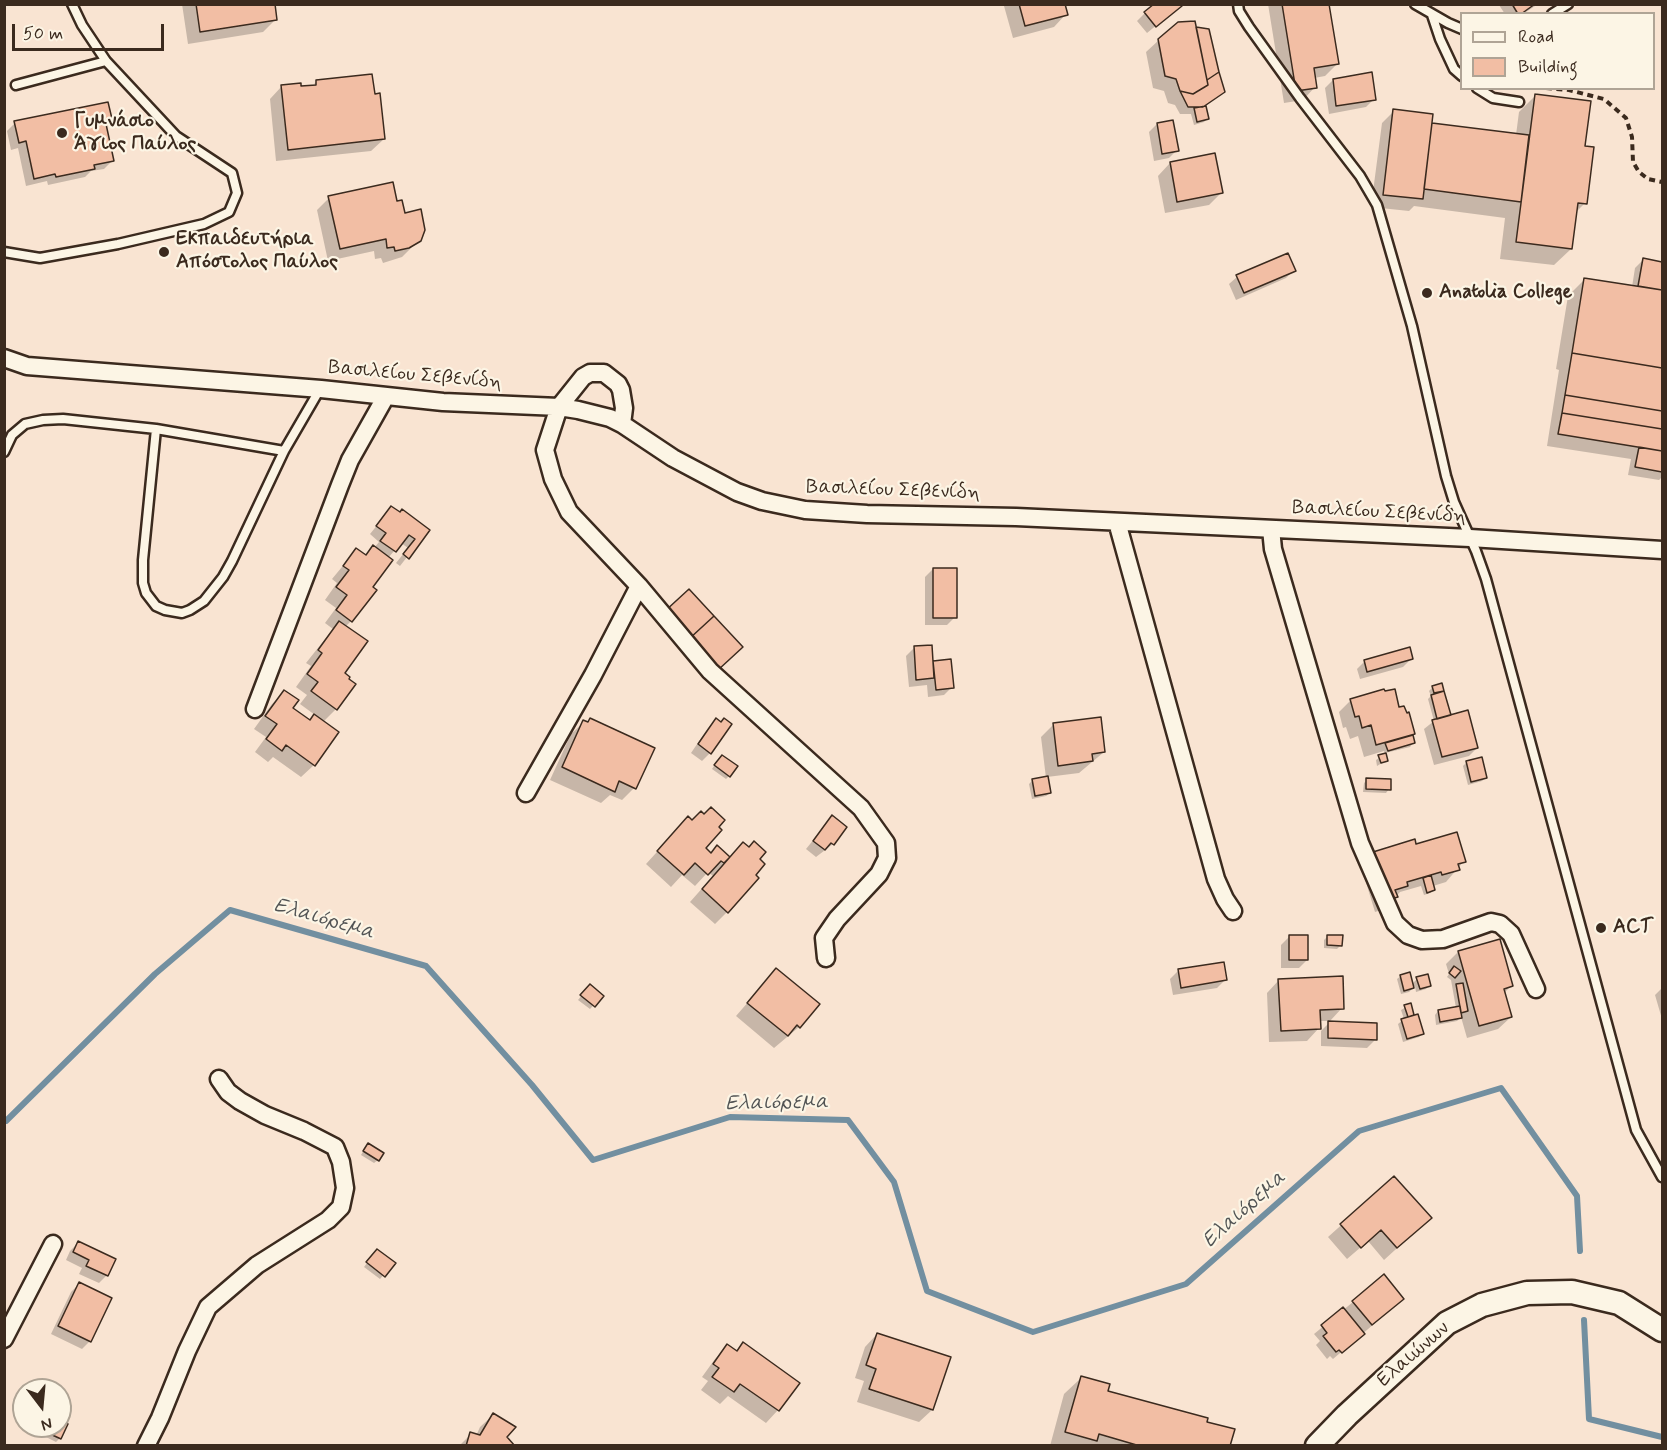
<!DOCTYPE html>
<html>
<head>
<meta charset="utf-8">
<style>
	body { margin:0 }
	#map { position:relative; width:1667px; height:1450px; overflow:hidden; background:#f9e4d2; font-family:Mynerve,sans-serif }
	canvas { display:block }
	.frame { position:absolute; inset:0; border:6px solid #3b2a1e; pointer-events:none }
	.legend { position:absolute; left:1460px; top:12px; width:195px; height:78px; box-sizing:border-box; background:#fcf5e5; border:2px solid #afa495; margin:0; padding:8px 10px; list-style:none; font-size:18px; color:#3b2a1e }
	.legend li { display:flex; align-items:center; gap:12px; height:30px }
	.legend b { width:30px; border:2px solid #afa495 }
	.north { position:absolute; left:12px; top:1378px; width:60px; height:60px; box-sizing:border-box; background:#fcf5e5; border:2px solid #afa495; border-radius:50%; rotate:164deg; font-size:16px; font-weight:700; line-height:24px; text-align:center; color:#3b2a1e }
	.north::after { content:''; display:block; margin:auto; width:21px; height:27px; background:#3b2a1e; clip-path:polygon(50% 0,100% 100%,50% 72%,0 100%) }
	.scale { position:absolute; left:12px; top:24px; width:152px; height:27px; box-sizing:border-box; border:3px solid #3b2a1e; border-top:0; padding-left:8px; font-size:18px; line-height:21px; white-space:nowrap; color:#3b2a1e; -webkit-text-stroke:4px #fcf5e5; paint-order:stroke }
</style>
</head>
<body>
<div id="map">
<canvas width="1667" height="1450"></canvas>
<div class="frame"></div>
<ul class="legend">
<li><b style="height:8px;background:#fcf5e5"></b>Road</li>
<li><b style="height:16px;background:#f2bea4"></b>Building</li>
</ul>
<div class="north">N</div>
<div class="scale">50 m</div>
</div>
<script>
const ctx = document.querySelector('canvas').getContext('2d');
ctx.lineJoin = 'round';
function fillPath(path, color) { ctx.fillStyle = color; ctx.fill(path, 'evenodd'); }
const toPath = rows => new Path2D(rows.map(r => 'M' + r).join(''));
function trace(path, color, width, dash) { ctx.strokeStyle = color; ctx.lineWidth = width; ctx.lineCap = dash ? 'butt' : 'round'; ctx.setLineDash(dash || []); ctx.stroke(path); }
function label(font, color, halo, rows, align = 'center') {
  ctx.font = font + ' Mynerve,sans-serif'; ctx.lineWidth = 4.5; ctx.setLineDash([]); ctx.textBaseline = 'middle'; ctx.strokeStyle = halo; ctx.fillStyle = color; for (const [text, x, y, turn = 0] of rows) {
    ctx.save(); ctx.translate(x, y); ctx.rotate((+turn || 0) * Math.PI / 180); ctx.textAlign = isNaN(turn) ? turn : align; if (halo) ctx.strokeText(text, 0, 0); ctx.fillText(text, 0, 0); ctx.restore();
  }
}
fillPath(toPath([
	[182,4,273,4,276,19,263,32,188,44],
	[1006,4,1070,4,1064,7,1066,14,1054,27,1013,38,1004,6],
	[1268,4,1328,4,1337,64,1325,76,1314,78,1315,87,1303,100,1284,103],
	[1538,4,1523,14,1505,14,1499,5],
	[1180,6,1147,33,1137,21,1145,13],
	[1194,28,1223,91,1205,107,1207,119,1204,122,1194,125,1191,114,1180,114,1175,105,1168,103,1164,91,1153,88,1146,52,1159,40],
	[1333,80,1374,99,1366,107,1329,114,1325,88],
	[316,82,384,139,371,151,276,161,270,99,282,86,311,87],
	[1535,96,1583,147,1585,203,1575,213,1571,249,1554,265,1500,259,1505,218,1414,206,1409,211,1371,207,1382,123,1394,111,1430,127,1433,124,1516,135,1519,112],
	[111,122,105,128,112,161,104,169,91,171,85,177,48,185,47,181,26,186,18,148,11,150,7,131,15,123],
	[1157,124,1177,150,1169,158,1154,161,1149,132],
	[1170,163,1221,193,1209,205,1165,213,1158,176],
	[329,198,396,202,404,214,415,244,402,257,383,263,381,258,375,259,374,251,328,261,317,210],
	[1643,260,1662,263,1662,450,1661,452,1662,452,1662,477,1659,480,1628,475,1631,459,1547,446,1559,370,1556,369,1568,296,1585,279,1632,287,1635,268],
	[1294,270,1286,278,1236,300,1229,284,1237,277],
	[392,507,428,530,400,566,396,563,408,548,401,543,388,558,351,621,345,627,343,673,336,709,323,722,314,765,301,777,273,757,268,762,255,752,266,737,254,729,272,704,284,692,291,708,309,721,315,715,300,704,307,695,296,687,311,666,306,663,333,629,325,623,336,608,325,600,337,583,332,579,356,550,365,556,374,548,379,542,370,534],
	[933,569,955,617,947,625,925,625,925,577],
	[914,648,931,662,950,661,952,687,944,695,928,697,927,685,909,687,906,656],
	[1411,659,1403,667,1360,679,1357,669,1365,661],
	[1441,685,1449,714,1477,748,1469,756,1434,765,1424,729,1434,721,1428,699,1431,696,1429,691,1433,687],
	[1351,700,1398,708,1413,734,1411,736,1413,743,1410,747,1385,753,1387,760,1377,766,1376,760,1385,754,1384,751,1364,757,1358,736,1350,739,1346,727,1343,728,1339,712],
	[590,720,634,788,622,800,610,795,601,803,550,780,571,734,584,722,587,723],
	[716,720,710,753,702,761,691,753,708,728],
	[1054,724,1104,752,1079,773,1047,777,1050,793,1046,796,1032,799,1029,784,1032,781,1046,778,1041,737],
	[718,760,729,776,726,779,712,769],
	[1467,762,1486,778,1482,781,1468,785,1463,766],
	[1367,780,1389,789,1386,793,1363,792,1364,783],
	[832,817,833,844,816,857,806,849],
	[676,831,711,854,717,848,729,858,727,912,715,924,690,902,713,876,708,872,695,886,682,875,671,887,646,864],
	[1415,846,1464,861,1446,882,1433,886,1434,890,1430,893,1424,895,1421,886,1400,892,1384,909,1375,912,1361,866],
	[1328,936,1341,945,1337,949,1324,948,1324,940],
	[1289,937,1307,960,1299,968,1281,968,1281,945],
	[1458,952,1511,986,1504,993,1511,1017,1498,1029,1467,1038,1461,1017,1457,1021,1436,1025,1435,1015,1438,1011,1456,1008,1451,980,1447,977,1449,974,1446,964],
	[776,970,817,1004,799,1027,774,1048,736,1016],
	[1178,971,1225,980,1217,988,1173,995,1170,979],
	[1401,976,1412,984,1417,979,1430,985,1426,989,1416,992,1415,986,1409,992,1401,994,1397,979],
	[1279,980,1342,1008,1330,1021,1319,1021,1319,1028,1307,1041,1269,1042,1267,993],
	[1662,988,1662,1019,1655,995],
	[587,989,602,996,590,1009,578,1000],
	[1410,1005,1413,1017,1422,1034,1419,1037,1403,1042,1398,1024,1404,1019,1401,1010],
	[1329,1023,1375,1040,1367,1048,1321,1046,1321,1031],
	[365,1148,378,1160,374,1163,361,1155],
	[1394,1178,1417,1230,1384,1260,1368,1241,1347,1259,1328,1237],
	[78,1243,107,1275,99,1283,79,1274,82,1268,66,1260,70,1251],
	[374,1254,393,1264,380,1279,364,1267],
	[79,1284,90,1341,82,1349,51,1334,71,1292],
	[1353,1302,1395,1306,1333,1359,1330,1356,1327,1359,1316,1345,1320,1341,1314,1334],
	[877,1334,932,1410,919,1422,857,1402,864,1381,855,1378,865,1347],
	[743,1344,778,1410,766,1423,728,1396,720,1404,701,1390,708,1381,702,1377,715,1359,727,1346,735,1352],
	[1081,1378,1106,1392,1205,1423,1229,1446,1050,1446,1064,1394],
	[493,1415,513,1446,459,1446,471,1434,476,1436,480,1427],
	[60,1422,66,1425,60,1438,56,1442,46,1437,51,1426,60,1426]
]), '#0003');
trace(toPath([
	[4,1121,6,1121,155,974,230,910,426,966,532,1085,593,1160,730,1117,848,1120,894,1182,927,1291,1033,1332,1186,1284,1359,1131,1501,1088,1577,1196,1580,1251],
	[1584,1320,1589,1419,1662,1437]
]), '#728fa0', 6);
const building = toPath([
	[196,4,275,4,277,20,200,32,196,4],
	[1019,4,1065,4,1068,15,1025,26,1019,4],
	[1154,4,1180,4,1182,6,1156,27,1144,12,1154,4],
	[1282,4,1329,4,1339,64,1314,68,1317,88,1296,91,1282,4],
	[1512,4,1535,4,1521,14,1518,14,1512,4],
	[1195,21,1208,85,1193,94,1180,91,1176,79,1165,76,1158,39,1178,22,1195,21],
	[1196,27,1209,29,1219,72,1207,80,1196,27],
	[1219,72,1225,92,1203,107,1188,107,1180,91,1193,94,1208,85,1207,80,1219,72],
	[1372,72,1376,100,1336,106,1333,79,1372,72],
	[372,74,375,94,380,93,385,139,288,150,281,85,301,83,301,86,316,85,316,80,372,74],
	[1535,94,1591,101,1585,146,1594,147,1587,204,1578,203,1572,249,1516,242,1535,94],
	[108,102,113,123,106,124,114,161,94,165,95,169,56,177,55,174,34,179,26,141,19,143,14,121,108,102],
	[1206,106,1209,119,1197,122,1194,108,1206,106],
	[1393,109,1433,114,1423,199,1383,195,1393,109],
	[1173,120,1179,151,1162,154,1157,123,1173,120],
	[1432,123,1529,135,1521,202,1424,189,1432,123],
	[1215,153,1223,193,1177,202,1170,162,1215,153],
	[393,182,397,201,402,200,405,213,421,209,425,230,421,241,409,248,395,251,394,247,387,248,386,239,340,249,328,196,393,182],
	[1288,253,1296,271,1244,293,1236,275,1288,253],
	[1643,258,1662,262,1662,290,1638,286,1643,258],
	[1584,278,1662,290,1662,368,1572,353,1584,278],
	[1572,353,1662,368,1662,411,1565,395,1572,353],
	[1565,395,1662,411,1662,429,1562,413,1565,395],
	[1562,413,1662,429,1662,451,1558,434,1562,413],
	[1639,447,1662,451,1662,472,1635,467,1639,447],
	[391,506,400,512,402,509,430,530,409,559,403,554,415,539,409,535,396,552,380,541,386,533,376,526,391,506],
	[373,545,393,560,373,587,377,590,352,622,336,610,347,595,336,587,349,570,343,566,356,548,366,555,373,545],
	[933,568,957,568,957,618,933,618,933,568],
	[689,589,714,616,689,639,664,612,689,589],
	[714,616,743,647,718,670,689,639,714,616],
	[339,621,368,641,345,673,350,677,349,679,356,684,337,710,311,691,318,682,307,674,322,653,318,650,339,621],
	[932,645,934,678,916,680,914,646,932,645],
	[1410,647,1413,659,1367,672,1364,660,1410,647],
	[951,659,954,688,936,690,933,661,951,659],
	[1442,683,1444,691,1434,693,1432,686,1442,683],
	[1384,689,1385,691,1395,689,1399,707,1404,706,1407,713,1409,712,1415,734,1376,745,1371,725,1362,728,1359,716,1355,717,1350,699,1384,689],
	[284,690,299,700,293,708,310,720,314,714,339,732,315,766,286,745,282,751,266,739,277,724,265,716,284,690],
	[1444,691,1451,715,1437,719,1431,695,1444,691],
	[1468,710,1478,748,1442,757,1432,720,1468,710],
	[1101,717,1105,752,1092,754,1093,761,1058,766,1053,723,1101,717],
	[590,718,655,748,636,789,619,781,615,792,562,767,583,720,588,722,590,718],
	[716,718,721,722,724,718,732,724,711,754,698,744,716,718],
	[1413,735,1415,743,1388,751,1385,743,1413,735],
	[1386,753,1388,761,1381,763,1378,755,1386,753],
	[722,755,738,766,730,777,714,765,722,755],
	[1482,757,1487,778,1471,782,1466,761,1482,757],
	[1048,776,1051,793,1035,796,1032,779,1048,776],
	[1366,778,1391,779,1391,790,1366,789,1366,778],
	[711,807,725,820,719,827,722,830,706,848,711,853,717,845,730,857,724,863,721,861,708,875,695,863,684,875,657,851,688,816,692,820,701,811,704,814,711,807],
	[832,815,847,827,834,845,831,843,825,850,813,841,832,815],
	[1457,832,1466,862,1458,864,1460,870,1442,875,1441,872,1407,882,1408,886,1395,890,1398,897,1387,900,1373,852,1415,839,1416,844,1457,832],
	[754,841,766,852,760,859,765,864,756,875,759,878,728,913,702,889,743,842,749,847,754,841],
	[1431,875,1435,890,1427,893,1423,878,1431,875],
	[1289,935,1308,935,1308,960,1289,960,1289,935],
	[1327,935,1343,935,1342,946,1327,945,1327,935],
	[1500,939,1513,986,1504,989,1512,1017,1479,1026,1458,951,1500,939],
	[1224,962,1227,980,1181,988,1178,969,1224,962],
	[1454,966,1461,971,1455,978,1449,973,1454,966],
	[776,968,820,1004,800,1028,797,1025,788,1036,747,1003,776,968],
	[1410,972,1414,988,1404,991,1400,975,1410,972],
	[1428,974,1431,986,1420,989,1416,977,1428,974],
	[1343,976,1344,1009,1320,1010,1321,1029,1281,1031,1278,979,1343,976],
	[1463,983,1468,1011,1461,1013,1456,984,1463,983],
	[590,984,604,996,595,1007,580,995,590,984],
	[1411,1003,1414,1015,1408,1017,1404,1005,1411,1003],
	[1460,1006,1462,1018,1440,1022,1438,1010,1460,1006],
	[1418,1014,1424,1034,1407,1039,1401,1019,1418,1014],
	[1328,1021,1377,1023,1377,1040,1328,1038,1328,1021],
	[368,1143,384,1153,379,1161,363,1151,368,1143],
	[1394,1176,1432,1218,1397,1248,1381,1230,1361,1248,1340,1224,1394,1176],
	[78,1241,116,1259,108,1276,86,1266,89,1260,73,1252,78,1241],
	[377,1249,396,1263,385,1277,366,1262,377,1249],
	[1384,1274,1404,1299,1372,1325,1352,1301,1384,1274],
	[79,1282,112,1298,91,1342,58,1326,79,1282],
	[1343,1307,1365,1334,1342,1353,1339,1350,1336,1352,1323,1336,1327,1333,1321,1325,1343,1307],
	[877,1333,951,1357,933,1410,869,1389,876,1369,866,1365,877,1333],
	[743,1342,800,1383,779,1411,740,1384,734,1392,712,1377,719,1368,713,1364,727,1344,737,1351,743,1342],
	[1081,1376,1110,1384,1108,1391,1208,1418,1207,1422,1235,1429,1230,1446,1140,1446,1099,1434,1097,1441,1065,1432,1081,1376],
	[493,1413,516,1427,507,1437,515,1446,466,1446,470,1432,480,1435,493,1413],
	[60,1420,68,1424,61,1439,48,1433,51,1426,60,1426,60,1420]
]);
fillPath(building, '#f2bea4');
trace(building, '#3b2a1e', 1.5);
const lane = toPath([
	[1238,4,1239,11,1249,27,1300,98,1360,176,1377,205,1412,326,1446,476,1454,502,1476,551,1486,579,1636,1130,1662,1177],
	[1415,4,1448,23,1462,29],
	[1552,14,1568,4],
	[1432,15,1440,39,1454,69,1462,76],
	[16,85,106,61],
	[1477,88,1493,98,1519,102],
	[4,252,40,258,118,244,204,224,229,212,237,193,232,173,176,136,106,61,82,25,72,4],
	[156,429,143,560,143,583,146,593,156,606,165,610,182,613,190,610,204,601,223,577,232,561,284,451,320,389],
	[4,452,12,435,25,424,43,420,63,419,156,429,284,451]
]);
const street = toPath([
	[4,358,27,366,321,389,443,402,559,407,578,410,610,418,622,424,673,458,737,492,762,501,805,510,867,514,1016,517,1470,538,1662,550],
	[1117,522,1216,879,1225,899,1233,911],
	[1271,529,1273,549,1360,843,1395,923,1408,935,1422,940,1443,939,1491,922,1500,924,1511,934,1536,989],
	[639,586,710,671,861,808,886,843,887,858,879,874,837,919,824,938,826,958],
	[255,709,340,485,350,460,386,396],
	[526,793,593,675,639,586,569,512,553,479,545,450,559,407,583,377,590,373,604,373,618,384,621,390,624,408,622,424],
	[4,1339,53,1244],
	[146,1446,160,1418,187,1351,208,1307,257,1265,328,1220,341,1207,345,1188,341,1162,335,1147,304,1131,265,1115,240,1101,228,1092,219,1079]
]);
const secondary = toPath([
	[1317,1446,1347,1415,1447,1323,1482,1305,1527,1293,1572,1292,1619,1303,1662,1330]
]);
trace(lane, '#3b2a1e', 13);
trace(street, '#3b2a1e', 21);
trace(secondary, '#3b2a1e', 27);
trace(toPath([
	[1546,88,1569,90,1604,99,1626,118,1632,137,1633,162,1639,172,1648,179,1662,182]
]), '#3b2a1e', 4, [6, 4.5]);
trace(lane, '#fcf5e5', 8);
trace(street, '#fcf5e5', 16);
trace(secondary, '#fcf5e5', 22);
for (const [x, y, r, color] of [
	[62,133,6,"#3b2a1e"],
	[164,252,6,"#3b2a1e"],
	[1427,293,6,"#3b2a1e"],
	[1601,928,6,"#3b2a1e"]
]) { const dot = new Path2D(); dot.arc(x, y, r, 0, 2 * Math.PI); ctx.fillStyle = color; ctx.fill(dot); trace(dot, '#fcf5e5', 2); }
label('bold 20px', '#3b2a1e', '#fcf5e5', [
	["Γυμνάσιο",74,122],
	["Άγιος Παύλος",74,145],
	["Εκπαιδευτήρια",176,240],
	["Απόστολος Παύλος",176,263],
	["Anatolia College",1439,293],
	["ACT",1613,928]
], 'left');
label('20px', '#3b2a1e', '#fcf5e5', [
	["Βασιλείου Σεβενίδη",415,376,5],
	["Βασιλείου Σεβενίδη",893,491,2],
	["Βασιλείου Σεβενίδη",1379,513,3],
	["Ελαιώνων",1414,1355,-41]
]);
label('italic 21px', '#525454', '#fcf5e5', [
	["Ελαιόρεμα",324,920,16],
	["Ελαιόρεμα",777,1104,-1],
	["Ελαιόρεμα",1245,1210,-42]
]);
</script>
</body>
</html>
